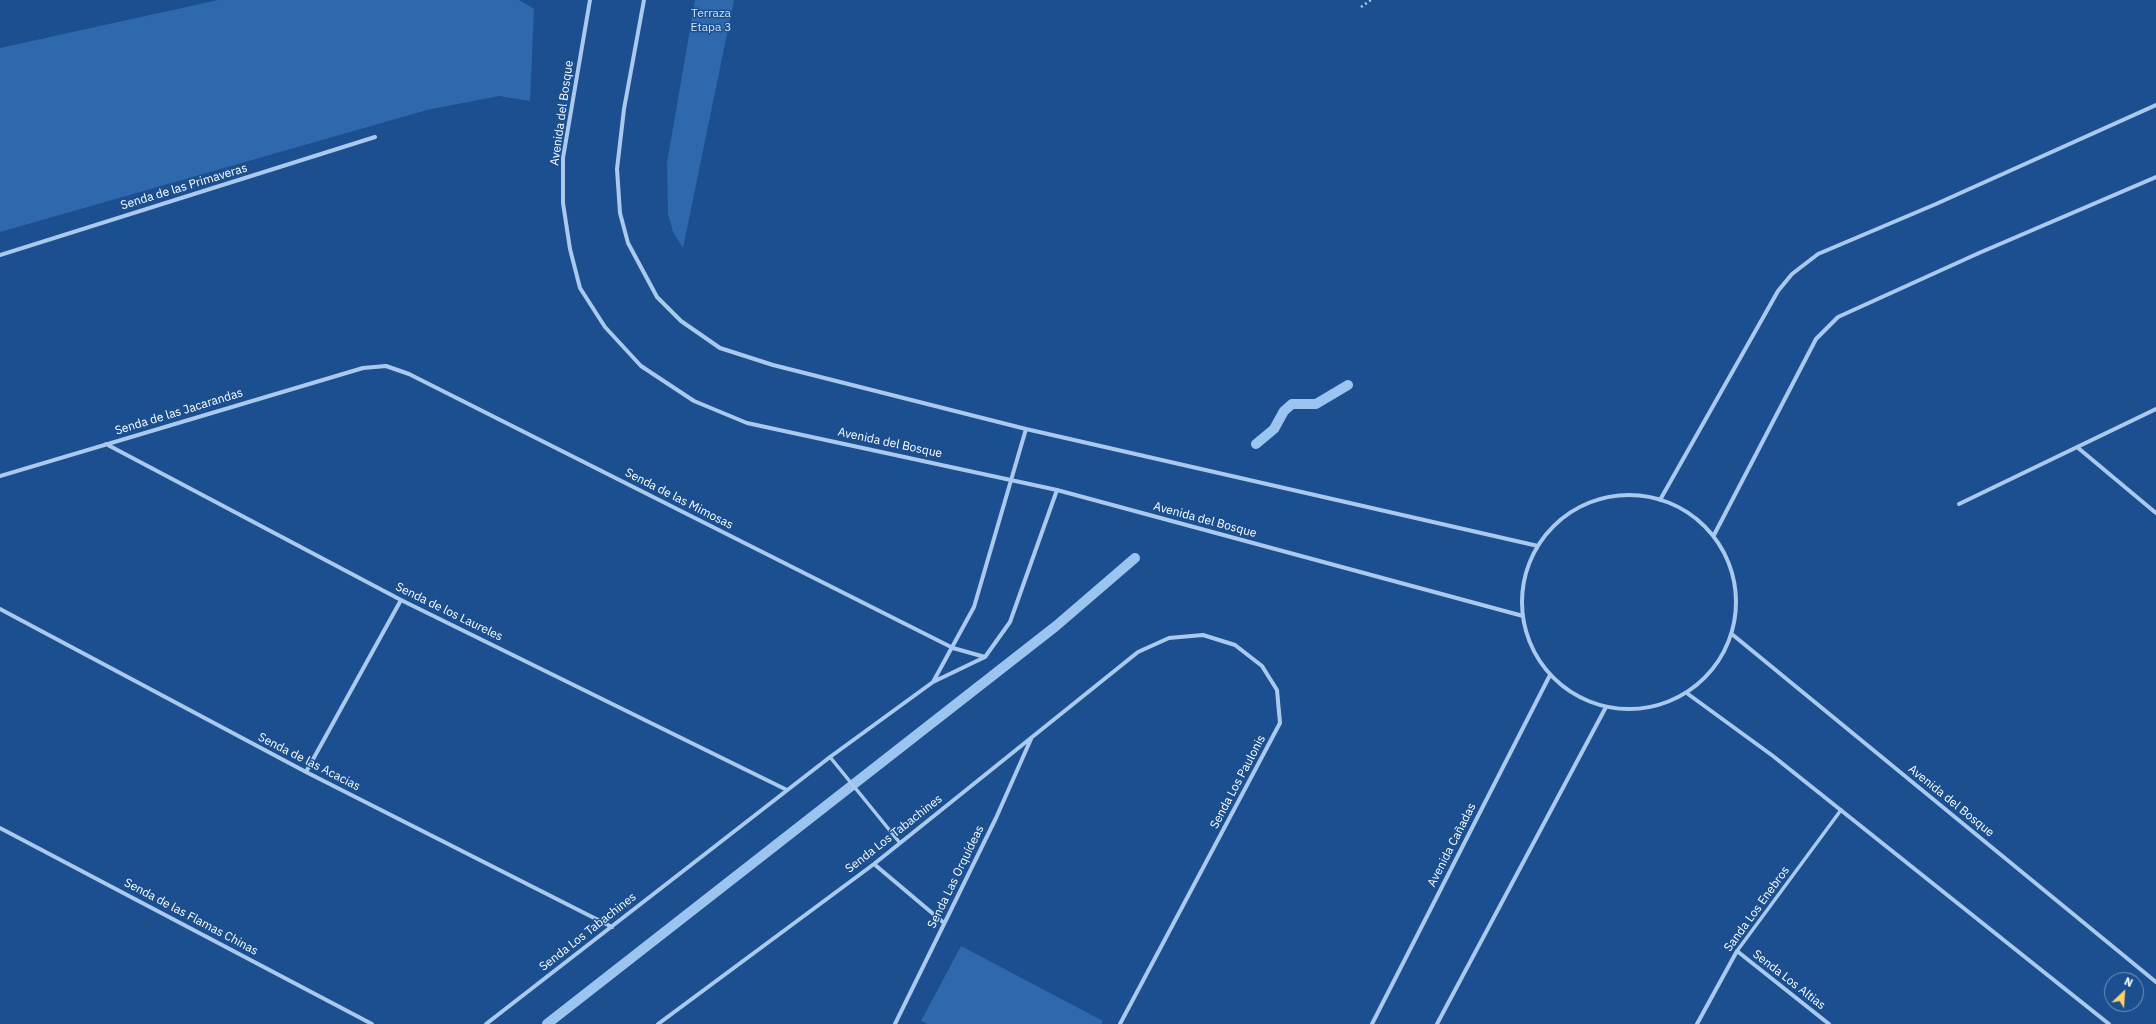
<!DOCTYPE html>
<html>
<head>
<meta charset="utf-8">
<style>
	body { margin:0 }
	#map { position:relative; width:2156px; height:1024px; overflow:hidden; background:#1b4f8f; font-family:"IBM Plex Sans",sans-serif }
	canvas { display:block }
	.north { position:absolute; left:2104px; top:972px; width:40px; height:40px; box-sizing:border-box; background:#1b4f8f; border:1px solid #7695bc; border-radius:50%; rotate:25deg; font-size:11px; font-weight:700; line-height:16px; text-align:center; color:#fff }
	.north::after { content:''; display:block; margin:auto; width:14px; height:18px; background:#ffd166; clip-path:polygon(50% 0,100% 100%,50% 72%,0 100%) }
</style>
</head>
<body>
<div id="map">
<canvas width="2156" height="1024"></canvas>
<div class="north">N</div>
</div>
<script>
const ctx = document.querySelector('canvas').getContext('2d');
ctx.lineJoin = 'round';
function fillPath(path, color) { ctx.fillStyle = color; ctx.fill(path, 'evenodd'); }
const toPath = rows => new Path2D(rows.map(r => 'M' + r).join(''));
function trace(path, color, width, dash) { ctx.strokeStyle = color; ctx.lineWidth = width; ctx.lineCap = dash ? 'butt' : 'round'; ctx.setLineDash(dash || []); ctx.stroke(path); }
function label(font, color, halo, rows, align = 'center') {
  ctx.font = font + ' "IBM Plex Sans",sans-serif'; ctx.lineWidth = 3; ctx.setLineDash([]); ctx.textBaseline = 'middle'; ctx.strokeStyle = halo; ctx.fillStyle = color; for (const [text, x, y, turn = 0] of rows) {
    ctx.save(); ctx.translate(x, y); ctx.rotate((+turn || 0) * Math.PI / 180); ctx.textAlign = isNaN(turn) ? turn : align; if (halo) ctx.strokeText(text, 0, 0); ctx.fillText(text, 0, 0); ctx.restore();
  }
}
fillPath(toPath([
	[218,0,519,0,534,9,530,101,499,96,427,110,0,232,0,48],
	[695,0,734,0,683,248,673,232,668,214,667,163],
	[961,946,1103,1021,1102,1024,928,1024,921,1021]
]), '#2e69ad');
trace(toPath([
	[1256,444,1274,429,1284,411,1292,404,1316,404,1348,385],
	[547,1024,1056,626,1135,558]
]), '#9cc4f0', 10);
trace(toPath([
	[1361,7,1371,0]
]), '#a9c9ee', 2.5, [2, 3]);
trace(toPath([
	[830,757,900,843],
	[1737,951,1841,810]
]), '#a9c9ee', 3.5);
trace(toPath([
	[590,0,563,158,563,203,570,249,580,288,605,327,641,366,694,401,747,423,1057,490,1523,616],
	[644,0,624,109,617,169,620,213,628,243,657,297,681,321,720,348,773,365,1026,429,1538,546],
	[0,255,375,137],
	[106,444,401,600,787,790],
	[2077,447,2156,513],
	[0,476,363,368,386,366,409,374,953,648,985,657],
	'1522 602a107 107 0 1 1 214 0a107 107 0 1 1-214 0Z',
	[1660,500,1778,291,1792,274,1818,254,1936,204,2156,105],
	[1959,504,2156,409],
	[1714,535,1816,339,1838,317,1979,253,2156,177],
	[0,609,306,772,612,927],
	[1733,635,2156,982],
	[933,682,974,607,1026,429],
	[1688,694,1773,756,2109,1024],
	[306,772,401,600],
	[0,828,372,1024],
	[874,864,944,923],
	[486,1024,830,757,933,682,985,657,1010,622,1057,490],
	[658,1024,874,864,1138,652,1169,638,1203,635,1235,645,1262,666,1277,690,1280,723,1120,1024],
	[895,1024,996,818,1031,739],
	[1372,1024,1550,675],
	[1437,1024,1606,707],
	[1697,1024,1737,951,1829,1024]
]), '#a9c9ee', 4);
label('12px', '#cfe3fa', '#1b4f8f', [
	["Terraza",711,14],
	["Etapa 3",711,28]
]);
label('12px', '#fff', '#1b4f8f', [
	["Avenida del Bosque",562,113,-82],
	["Senda de las Primaveras",184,187,-17],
	["Senda de las Jacarandas",179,412,-17],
	["Avenida del Bosque",890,443,12],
	["Senda de las Mimosas",679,499,27],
	["Avenida del Bosque",1205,520,15],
	["Senda de los Laureles",449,612,26],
	["Senda de las Acacias",309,762,27],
	["Senda Los Paulonis",1238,782,-62],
	["Avenida del Bosque",1951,801,39],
	["Senda Los Tabachines",894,834,-38],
	["Avenida Cañadas",1452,845,-63],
	["Senda Las Orquídeas",956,877,-64],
	["Sanda Los Enebros",1757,909,-54],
	["Senda de las Flamas Chinas",191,917,28],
	["Senda Los Tabachines",588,932,-38],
	["Senda Los Altias",1789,980,38]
]);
</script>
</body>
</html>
